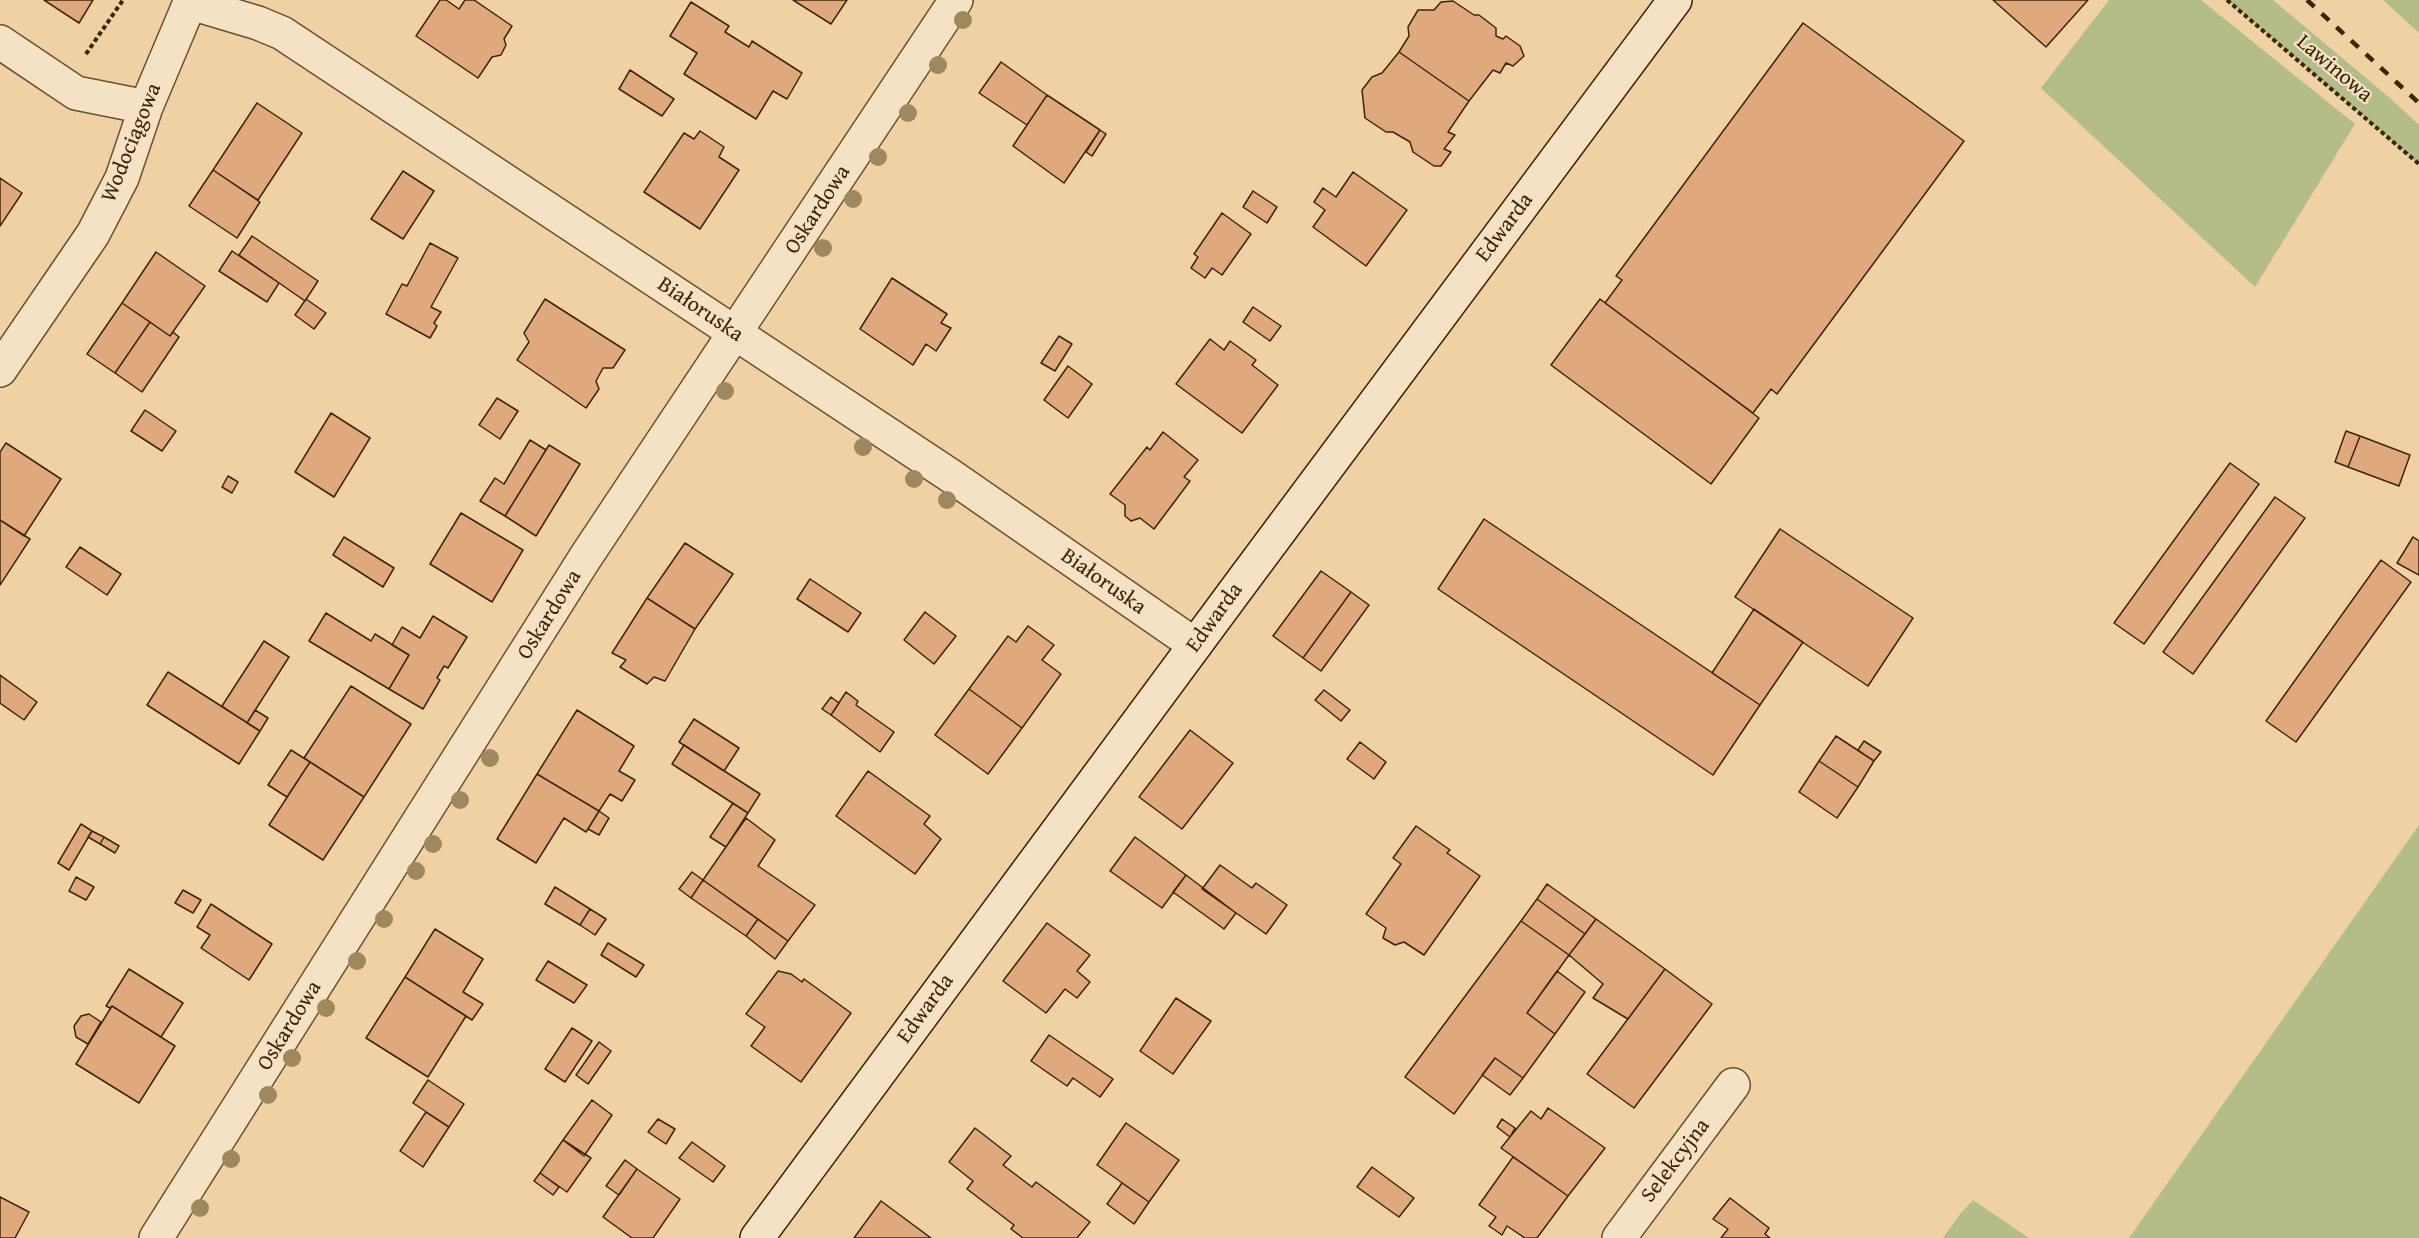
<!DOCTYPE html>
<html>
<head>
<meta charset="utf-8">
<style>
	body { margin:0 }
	canvas { display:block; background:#f0d1a4 }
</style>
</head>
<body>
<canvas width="2419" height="1238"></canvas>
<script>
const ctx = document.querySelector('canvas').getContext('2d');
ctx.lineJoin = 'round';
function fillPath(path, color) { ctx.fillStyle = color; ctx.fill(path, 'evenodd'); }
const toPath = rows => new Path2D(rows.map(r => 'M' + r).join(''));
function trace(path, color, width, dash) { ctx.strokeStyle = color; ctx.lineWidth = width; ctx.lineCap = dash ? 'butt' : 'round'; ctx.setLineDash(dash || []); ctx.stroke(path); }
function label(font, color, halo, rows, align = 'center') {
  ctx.font = font + ' "Gentium Book Plus",serif'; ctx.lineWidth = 4.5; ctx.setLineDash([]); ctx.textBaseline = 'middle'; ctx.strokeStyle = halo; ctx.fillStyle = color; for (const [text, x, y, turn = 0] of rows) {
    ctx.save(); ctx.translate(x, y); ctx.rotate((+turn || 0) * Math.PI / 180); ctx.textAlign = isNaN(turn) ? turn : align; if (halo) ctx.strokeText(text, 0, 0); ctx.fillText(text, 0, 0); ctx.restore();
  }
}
fillPath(toPath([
	[2109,0,2201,0,2355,124,2255,287,2041,88],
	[2227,0,2273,0,2391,99,2419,125,2419,164],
	[2383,0,2419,0,2419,33],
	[2419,825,2419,1238,2129,1238],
	[1973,1200,2029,1238,1943,1238,1960,1214]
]), '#b4bd8a');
const building = toPath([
	[44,0,93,0,79,23,44,0],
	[440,0,446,0,459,9,465,0,474,0,512,26,504,39,506,45,501,55,492,57,478,78,416,36,440,0],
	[793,0,847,0,831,24,793,0],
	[1993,0,2088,0,2046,47,1993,0],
	[1453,1,1474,15,1479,15,1496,28,1496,36,1503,39,1506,36,1520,46,1524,56,1513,66,1506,63,1500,73,1493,70,1469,101,1399,52,1409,36,1408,27,1418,10,1434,10,1441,2,1453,1],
	[691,2,729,26,725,32,749,47,752,41,802,73,787,99,773,91,756,119,684,74,697,53,670,36,691,2],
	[1803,23,1964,141,1777,394,1771,389,1753,413,1605,303,1622,280,1616,276,1803,23],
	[1399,52,1469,101,1448,132,1455,135,1444,149,1451,152,1441,166,1434,166,1413,152,1410,142,1393,132,1386,132,1365,118,1362,90,1372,77,1382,73,1399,52],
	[1001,62,1047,95,1027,125,979,93,1001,62],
	[630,70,674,99,662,116,619,89,630,70],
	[1047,95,1100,130,1064,183,1013,146,1047,95],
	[257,103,302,133,258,200,213,170,257,103],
	[1100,130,1106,134,1092,156,1086,152,1100,130],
	[700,131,724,147,719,157,739,170,700,229,644,192,684,133,694,139,700,131],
	[213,170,260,202,237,238,189,206,213,170],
	[403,171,434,191,403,239,371,219,403,171],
	[1353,172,1407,210,1366,266,1313,227,1325,210,1314,202,1323,188,1336,197,1353,172],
	[0,178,22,193,0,226,0,178],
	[1253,191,1277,207,1267,223,1243,207,1253,191],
	[1222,213,1251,234,1222,275,1212,268,1205,278,1191,268,1198,257,1194,254,1222,213],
	[252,236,318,281,305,301,239,255,252,236],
	[430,243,458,258,431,307,441,312,434,323,437,326,430,338,386,314,402,284,407,286,430,243],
	[232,251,279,283,267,302,219,271,232,251],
	[156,252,205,286,170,336,122,303,156,252],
	[892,278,947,314,941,323,951,328,936,351,926,344,913,365,860,329,892,278],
	[306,299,326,313,314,329,295,315,306,299],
	[545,299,625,350,613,368,603,368,596,381,599,389,586,408,517,360,529,342,524,333,545,299],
	[1600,299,1759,418,1711,484,1551,365,1600,299],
	[122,303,150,322,115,373,87,354,122,303],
	[1253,307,1281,326,1270,341,1243,322,1253,307],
	[150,322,170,336,173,332,179,337,142,392,115,373,150,322],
	[1059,336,1072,344,1055,371,1041,363,1059,336],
	[1210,339,1224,350,1230,341,1256,360,1252,365,1278,385,1242,433,1176,384,1210,339],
	[1068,366,1092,384,1068,418,1044,400,1068,366],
	[497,398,518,411,500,439,479,425,497,398],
	[145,410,176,431,162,451,131,431,145,410],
	[331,413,370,438,334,497,295,472,331,413],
	[2346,431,2360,436,2348,467,2335,462,2346,431],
	[1163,432,1198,460,1184,477,1190,481,1154,529,1140,518,1131,521,1125,516,1125,505,1110,494,1147,447,1150,450,1163,432],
	[2360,436,2410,455,2399,486,2348,467,2360,436],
	[530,440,546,450,505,516,480,501,495,478,504,484,530,440],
	[6,443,61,479,24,536,0,520,0,452,6,443],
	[549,445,580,464,536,536,505,516,549,445],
	[2230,463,2259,484,2144,644,2114,623,2230,463],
	[228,476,238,482,232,493,222,487,228,476],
	[2275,497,2305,518,2193,674,2163,652,2275,497],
	[461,513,523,550,492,602,430,564,461,513],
	[1484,519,1760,705,1713,775,1438,589,1484,519],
	[0,520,30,539,0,585,0,520],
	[1780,529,1913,618,1868,686,1735,597,1780,529],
	[344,537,394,568,383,587,333,555,344,537],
	[2413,537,2419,541,2419,575,2397,563,2413,537],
	[685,543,733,574,695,629,647,598,685,543],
	[80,547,121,574,107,595,66,567,80,547],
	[2381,560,2411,582,2296,742,2266,721,2381,560],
	[1321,571,1351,592,1303,658,1273,636,1321,571],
	[810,579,861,613,848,632,797,599,810,579],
	[1351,592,1369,605,1321,671,1303,658,1351,592],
	[647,598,695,629,665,681,654,677,647,684,620,667,626,660,612,653,647,598],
	[1754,609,1803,642,1760,705,1712,673,1754,609],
	[925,612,956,636,934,664,904,640,925,612],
	[326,613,371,641,375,634,409,655,389,689,309,641,326,613],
	[433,616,467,637,448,668,444,666,437,678,440,680,423,709,389,689,409,655,392,645,402,627,420,638,433,616],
	[1028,626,1054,645,1042,660,1061,674,1022,728,969,689,1008,636,1016,642,1028,626],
	[264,641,289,657,247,723,222,706,264,641],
	[168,672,260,731,239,764,147,705,168,672],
	[0,675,37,702,24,720,0,703,0,675],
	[351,686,411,724,364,797,304,758,351,686],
	[969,689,1022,728,988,774,935,735,969,689],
	[1324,690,1350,710,1341,721,1315,700,1324,690],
	[846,692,858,701,856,705,894,732,880,752,831,715,846,692],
	[831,697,839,703,831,715,822,709,831,697],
	[255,710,268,718,260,731,247,723,255,710],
	[577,710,634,746,619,771,635,780,622,801,610,794,599,811,537,774,577,710],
	[694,719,739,748,724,771,679,742,694,719],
	[1190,730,1233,763,1182,829,1139,797,1190,730],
	[1836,736,1874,761,1858,787,1819,761,1836,736],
	[1864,741,1881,752,1874,761,1858,750,1864,741],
	[1360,742,1386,762,1374,779,1347,759,1360,742],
	[684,745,760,794,748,813,672,764,684,745],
	[291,750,310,762,287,797,268,785,291,750],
	[1819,761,1858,787,1837,818,1799,792,1819,761],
	[310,762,364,797,323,860,269,825,310,762],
	[868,771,930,816,924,824,941,839,915,874,836,816,868,771],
	[537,774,599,811,586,832,564,818,536,863,497,839,537,774],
	[733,803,748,813,726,847,710,837,733,803],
	[599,811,609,818,599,835,588,829,599,811],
	[746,818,775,840,758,866,815,905,788,941,703,880,746,818],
	[81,824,92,831,69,870,58,863,81,824],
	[1416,826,1450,850,1447,853,1480,876,1424,955,1404,942,1395,945,1383,938,1386,928,1366,914,1401,864,1393,858,1416,826],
	[92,831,104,837,100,844,88,837,92,831],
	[104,837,119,846,115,853,100,844,104,837],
	[1135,837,1186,875,1162,908,1110,871,1135,837],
	[1220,865,1252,888,1256,883,1287,905,1266,934,1202,889,1220,865],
	[692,872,703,880,691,898,679,889,692,872],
	[1186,875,1236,913,1224,929,1173,892,1186,875],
	[76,877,94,887,86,900,69,891,76,877],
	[703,880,758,919,746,936,691,898,703,880],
	[1547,884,1596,919,1585,934,1537,899,1547,884],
	[555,887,590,909,580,925,545,904,555,887],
	[183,890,201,900,193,913,175,903,183,890],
	[1537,899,1585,934,1569,955,1521,921,1537,899],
	[211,904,272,944,249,980,201,948,210,935,197,927,211,904],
	[590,909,606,919,595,935,580,925,590,909],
	[758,919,788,941,775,959,746,936,758,919],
	[1596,919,1665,969,1628,1019,1593,998,1603,984,1569,955,1596,919],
	[1521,921,1569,955,1527,1013,1555,1034,1523,1078,1495,1058,1454,1114,1405,1077,1521,921],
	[1047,923,1090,955,1077,971,1090,982,1077,998,1065,989,1046,1013,1003,981,1047,923],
	[435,929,483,959,463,992,483,1004,472,1020,405,977,435,929],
	[608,943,644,965,636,977,601,955,608,943],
	[548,961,587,985,574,1003,536,980,548,961],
	[129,969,183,1003,161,1037,112,1006,110,1008,106,1006,129,969],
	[1665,969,1712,1004,1634,1108,1587,1074,1665,969],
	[778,971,791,974,802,982,804,979,851,1013,801,1082,751,1046,765,1027,746,1014,778,971],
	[1557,971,1585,992,1555,1034,1527,1013,1557,971],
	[405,977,466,1016,428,1077,366,1038,405,977],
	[1176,998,1211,1021,1173,1074,1140,1051,1176,998],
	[112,1006,175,1046,139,1103,76,1064,112,1006],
	[89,1014,101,1022,88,1044,76,1037,74,1026,81,1016,89,1014],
	[572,1028,592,1041,565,1082,545,1069,572,1028],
	[1049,1035,1113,1079,1100,1097,1073,1078,1067,1086,1031,1061,1049,1035],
	[599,1042,611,1051,588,1084,576,1075,599,1042],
	[1495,1058,1523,1078,1510,1095,1482,1075,1495,1058],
	[428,1080,464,1104,449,1127,413,1103,428,1080],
	[592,1100,612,1115,584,1156,563,1140,592,1100],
	[1548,1108,1605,1148,1568,1196,1501,1148,1531,1111,1541,1119,1548,1108],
	[426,1112,449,1127,423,1167,400,1151,426,1112],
	[658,1119,675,1129,666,1144,648,1132,658,1119],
	[1502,1119,1515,1128,1510,1137,1497,1127,1502,1119],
	[1126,1123,1179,1160,1149,1202,1097,1165,1126,1123],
	[975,1128,1011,1156,1003,1165,1032,1187,1036,1182,1090,1222,1077,1238,1023,1238,1011,1229,1014,1225,967,1189,973,1181,949,1162,975,1128],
	[563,1140,591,1158,567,1192,540,1173,563,1140],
	[692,1142,725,1166,713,1182,679,1158,692,1142],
	[1513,1157,1568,1196,1537,1238,1525,1238,1507,1226,1502,1235,1489,1226,1496,1217,1479,1205,1513,1157],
	[625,1160,637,1169,619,1195,606,1186,625,1160],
	[1372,1167,1414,1198,1399,1217,1357,1187,1372,1167],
	[637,1169,680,1199,653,1238,632,1238,603,1217,637,1169],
	[540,1173,559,1187,553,1195,534,1181,540,1173],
	[1122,1183,1149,1202,1134,1224,1107,1204,1122,1183],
	[0,1197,29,1212,15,1238,0,1238,0,1197],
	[1730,1198,1769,1228,1765,1234,1770,1238,1721,1238,1728,1229,1713,1219,1730,1198],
	[881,1201,931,1238,854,1238,881,1201]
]);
fillPath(building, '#e0a87d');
trace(building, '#3c2608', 1.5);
const street = toPath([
	[191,3,258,23,282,33,951,476,1195,645],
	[0,42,76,93,146,107],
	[0,370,93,234,122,178,146,107,191,0],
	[156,1238,585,558,956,0],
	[1619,1238,1733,1085]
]);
const secondary = toPath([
	[757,1238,1241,583,1675,0]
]);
trace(street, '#69512f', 36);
trace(secondary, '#3c2608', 36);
trace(toPath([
	[2227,0,2419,164],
	[86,54,123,0]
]), '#3c2608', 4, [4.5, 3]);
trace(street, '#f5e1c4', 33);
trace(secondary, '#f5e1c4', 33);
trace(toPath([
	[2307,0,2419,103]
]), '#3c2608', 4.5, [10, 10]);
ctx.fillStyle = '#9e8860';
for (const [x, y] of [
	[963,20],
	[938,65],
	[908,113],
	[878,157],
	[853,199],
	[823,248],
	[725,391],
	[863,447],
	[914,479],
	[947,500],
	[490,758],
	[460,800],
	[433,844],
	[416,871],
	[384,919],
	[357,961],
	[326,1008],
	[292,1058],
	[268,1095],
	[231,1159],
	[200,1208]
]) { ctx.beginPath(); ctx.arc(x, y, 9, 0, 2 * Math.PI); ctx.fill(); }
label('22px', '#3c2608', '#f5e1c4', [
	["Lawinowa",2334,69,40],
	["Wodociągowa",132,143,-68],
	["Oskardowa",818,210,-57],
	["Edwarda",1505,228,-53],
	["Białoruska",700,310,34],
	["Białoruska",1103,582,35],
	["Oskardowa",550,615,-58],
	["Edwarda",1215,618,-54],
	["Edwarda",926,1009,-54],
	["Oskardowa",290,1026,-58],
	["Selekcyjna",1676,1161,-53]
]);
</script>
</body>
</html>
